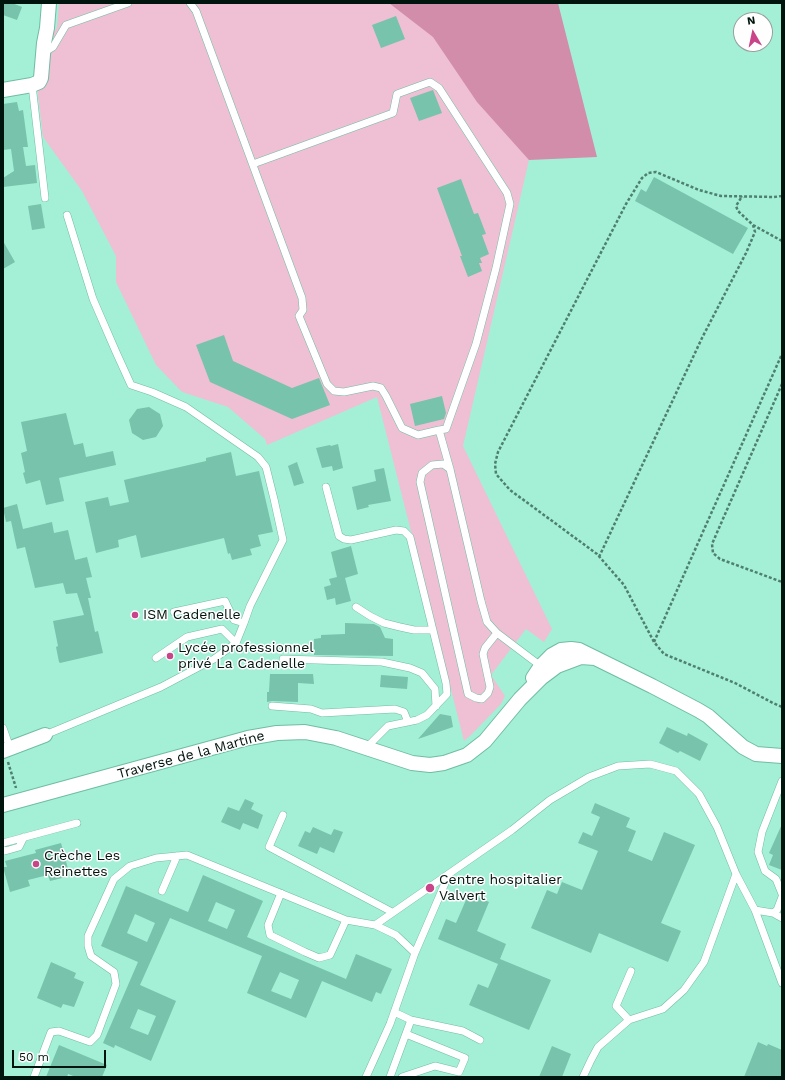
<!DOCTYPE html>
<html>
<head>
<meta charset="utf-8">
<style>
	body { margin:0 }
	#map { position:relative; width:785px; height:1080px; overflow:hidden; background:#a3f0d7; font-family:"Work Sans",sans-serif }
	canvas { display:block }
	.frame { position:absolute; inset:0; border:4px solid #00140e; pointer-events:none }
	.north { position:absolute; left:733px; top:12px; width:40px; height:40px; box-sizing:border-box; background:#fefefe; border:1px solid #98a09e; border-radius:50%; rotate:351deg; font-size:11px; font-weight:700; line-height:16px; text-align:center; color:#00140e }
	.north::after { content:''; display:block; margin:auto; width:14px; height:18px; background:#c94489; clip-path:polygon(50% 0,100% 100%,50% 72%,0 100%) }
	.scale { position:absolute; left:12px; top:1050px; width:94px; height:18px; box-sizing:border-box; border:2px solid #00140e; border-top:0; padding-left:5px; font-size:12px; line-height:14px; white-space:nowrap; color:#00140e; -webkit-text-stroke:3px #fefefe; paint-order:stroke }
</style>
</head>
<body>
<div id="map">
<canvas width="785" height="1080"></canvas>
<div class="frame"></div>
<div class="north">N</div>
<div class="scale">50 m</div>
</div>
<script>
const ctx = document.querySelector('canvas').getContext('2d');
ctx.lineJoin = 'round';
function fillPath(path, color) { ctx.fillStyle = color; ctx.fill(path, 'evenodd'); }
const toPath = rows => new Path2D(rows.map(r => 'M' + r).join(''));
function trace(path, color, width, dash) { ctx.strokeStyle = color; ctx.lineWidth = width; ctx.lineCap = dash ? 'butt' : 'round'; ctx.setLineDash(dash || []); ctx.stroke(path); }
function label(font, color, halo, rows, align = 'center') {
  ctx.font = font + ' "Work Sans",sans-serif'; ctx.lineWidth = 3; ctx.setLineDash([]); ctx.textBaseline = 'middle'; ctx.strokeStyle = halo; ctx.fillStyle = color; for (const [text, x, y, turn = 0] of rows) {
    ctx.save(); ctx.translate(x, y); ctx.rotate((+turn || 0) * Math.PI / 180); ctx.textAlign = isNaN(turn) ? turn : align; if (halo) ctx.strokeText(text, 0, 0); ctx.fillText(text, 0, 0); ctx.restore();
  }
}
fillPath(toPath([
	[59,3,535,3,542,112,529,160,463,446,552,629,544,642,526,629,491,675,505,696,501,704,472,734,464,741,377,397,267,445,265,439,228,407,182,392,156,365,116,282,116,256,82,191,43,137,37,87,45,86,47,44,57,27]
]), '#efbfd3');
fillPath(toPath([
	[389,3,558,3,597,157,529,160,477,102,433,37]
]), '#d18daa');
fillPath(toPath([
	[3,3,12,3,22,7,17,20,3,15],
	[396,16,405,39,381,48,372,25],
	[433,90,442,113,419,121,410,98],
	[17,102,19,111,23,110,28,147,23,147,26,166,35,165,37,183,3,187,3,178,14,171,11,149,3,150,3,104],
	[654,177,748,228,733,254,635,201,641,189,646,192],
	[461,179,474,214,478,213,486,234,482,235,489,254,480,258,482,263,479,263,482,271,468,277,460,256,462,256,437,188],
	[41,204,45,228,32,230,28,206],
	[3,241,15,262,3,269],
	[224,335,233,361,292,388,319,378,330,405,292,419,210,382,196,345],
	[442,396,446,413,444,419,415,426,410,404],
	[149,407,160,414,163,426,156,437,143,440,132,433,129,420,137,409],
	[66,413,74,445,83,443,86,457,113,451,116,465,59,478,64,501,46,505,40,480,26,484,23,473,25,472,21,453,27,451,21,422],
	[338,444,343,468,333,471,332,466,322,468,316,448,330,445,331,446],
	[231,452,236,476,259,471,273,532,258,535,261,546,250,549,252,555,232,560,230,553,228,554,224,538,141,558,136,535,118,540,119,547,96,553,85,502,108,497,110,506,129,502,124,480,206,461,206,458],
	[297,462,304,483,294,486,288,466],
	[384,468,391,501,368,505,369,507,357,510,352,487,376,481,374,470],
	[17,504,23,529,52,522,54,533,68,530,75,560,87,557,92,577,86,578,91,598,88,598,95,632,98,631,103,653,60,663,59,662,56,647,58,646,53,621,84,615,77,593,66,594,63,583,35,588,25,547,17,549,11,521,6,522,3,508],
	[351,546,358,574,345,578,351,601,336,605,335,598,327,600,324,587,331,585,329,579,337,577,331,552],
	[345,623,374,624,380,627,385,638,393,639,393,656,314,655,314,639,321,638,321,635,345,634],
	[270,674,313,674,314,684,298,683,298,702,272,701,267,702,267,692,269,692],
	[381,675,408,677,407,689,380,687],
	[440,714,451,716,453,727,418,739],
	[667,727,687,736,688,733,708,744,700,761,680,751,678,753,659,743],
	[245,799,254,803,251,809,263,815,258,829,243,823,240,830,221,822,228,807,239,811],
	[595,803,630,818,626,827,636,831,628,851,652,861,664,832,695,845,661,923,681,931,668,962,599,933,591,953,531,928,547,890,557,894,562,882,582,890,598,851,578,843,583,832,592,836,600,817,591,813],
	[782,824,782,870,769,865,773,855,769,853],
	[313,827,331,835,334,829,343,832,334,853,320,847,317,854,298,846,305,831,310,833],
	[61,843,70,876,50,881,48,875,28,880,30,886,10,892,3,867,7,867,5,861,36,853,35,850],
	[203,875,263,901,247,937,346,979,356,954,392,969,381,994,376,992,372,1002,322,981,306,1018,247,993,262,956,170,918,140,985,176,1001,151,1061,115,1045,114,1048,103,1043,138,962,101,946,126,886,188,912],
	[216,902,235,910,227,929,208,921],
	[135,914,155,923,147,942,127,933],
	[280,972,299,980,291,999,271,991],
	[138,1009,156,1016,148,1035,130,1028],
	[469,893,489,902,477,931,506,944,500,959,551,980,529,1030,469,1005,478,984,488,988,498,964,438,939,446,919,456,923],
	[51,962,76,973,74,978,84,982,74,1007,63,1004,61,1008,37,998],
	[758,1042,767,1046,768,1044,782,1050,782,1077,744,1077],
	[59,1045,107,1065,102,1077,76,1077,68,1074,67,1077,46,1077],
	[552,1046,571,1054,562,1077,539,1077]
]), '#77c3ab');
const lane = toPath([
	[190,3,196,11,302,298,303,310,299,316,327,384,334,391,344,392,373,386,381,388,386,396,402,428,418,435,439,430],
	[43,51,48,50,53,47,66,25,128,3],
	[32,85,45,198],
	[253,164,393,113,397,94,430,82,439,88,507,193,510,204,496,268,476,344,446,429,439,430,450,469,481,601,487,622,497,633,542,667],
	[450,469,443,464,432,465,422,473,420,482,468,694,476,698,482,699,488,693,490,687,483,654,485,648,497,633],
	[326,487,339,536,344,539,351,540,396,530,404,531,410,537,446,683,447,694,427,715,417,720,388,726,366,748],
	[356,607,370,616,384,623,400,627,414,630,433,630],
	[174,612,225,601,234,620,244,623],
	[156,658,187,637,222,629,236,643],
	[283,659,382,662,410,668,422,673,435,689,436,706],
	[272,706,311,709,322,713,395,709,404,712,408,722],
	[3,728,10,748],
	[45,735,161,687,214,659,236,643,244,623,250,606,283,540,274,499,266,467,258,457,186,407,152,392,131,385,116,352,93,299,67,215],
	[782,781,762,832,758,852,765,871,776,879,782,894],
	[283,815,269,847,392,912],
	[3,843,77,823],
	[3,850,5,851,19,847,24,837],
	[162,891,177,856],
	[281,893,268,925,270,935,305,952,319,958,330,955,346,920],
	[755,910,782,983],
	[773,913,777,910,782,897],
	[375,925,396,935,415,953],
	[394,1012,411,1020,463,1031,480,1040],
	[629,1020,616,1006,631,971],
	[34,1077,51,1032,59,1031,90,1042,97,1035,116,984,114,972,91,956,88,946,88,936,114,879,130,866,156,858,187,855,346,920,375,925,512,830,550,800,589,777,618,766,650,764,676,771,699,794,717,827,736,874,755,910,773,913,782,918],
	[366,1077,390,1024,415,953,449,874],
	[390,1077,411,1020],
	[402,1077,435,1066,459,1072,465,1058,406,1034],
	[583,1077,591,1060,598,1047,629,1020,663,1009,684,990,704,962,736,874]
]);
const street = toPath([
	[3,90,32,85,39,82,41,78,44,43,47,28,49,3],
	[533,678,541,666,552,655,561,650,571,649,579,650,652,686,698,710,708,716,743,747,756,754,782,756],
	[3,751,45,735],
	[3,805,248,738,277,733,305,732,336,738,412,763,430,765,444,763,467,755,485,741,520,699,541,678,557,666,581,657,595,658]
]);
trace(lane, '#70bca4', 8);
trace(street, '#70bca4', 16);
trace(toPath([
	[782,196,774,197,721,196,699,190,656,172,648,173,642,178,626,204,498,452,495,464,496,474,510,490,597,554,624,585,654,642,664,654,735,683,773,703,782,707],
	[753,225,782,241],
	[782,384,712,544,713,553,720,559,782,582],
	[599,557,702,338,746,253,755,232,753,225,738,211,736,206,741,198,743,197],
	[654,642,782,354],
	[8,762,16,788]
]), '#4f7f70', 2.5, [3, 2]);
trace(lane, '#fff', 7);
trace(street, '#fff', 14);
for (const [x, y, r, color] of [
	[135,615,4,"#c94489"],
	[170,656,4,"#c94489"],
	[36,864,4,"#c94489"],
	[430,888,5,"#c94489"]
]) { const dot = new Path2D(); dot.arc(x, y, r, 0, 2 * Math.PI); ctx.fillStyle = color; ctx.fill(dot); trace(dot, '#fefefe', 1.5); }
label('14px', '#00140e', '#fefefe', [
	["ISM Cadenelle",143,615],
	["Lycée professionnel",178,648],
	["privé La Cadenelle",178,664],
	["Crèche Les",44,856],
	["Reinettes",44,872],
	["Centre hospitalier",439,880],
	["Valvert",439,896]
], 'left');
label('14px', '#00140e', '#fefefe', [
	["Traverse de la Martine",191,755,-15]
]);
</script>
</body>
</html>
